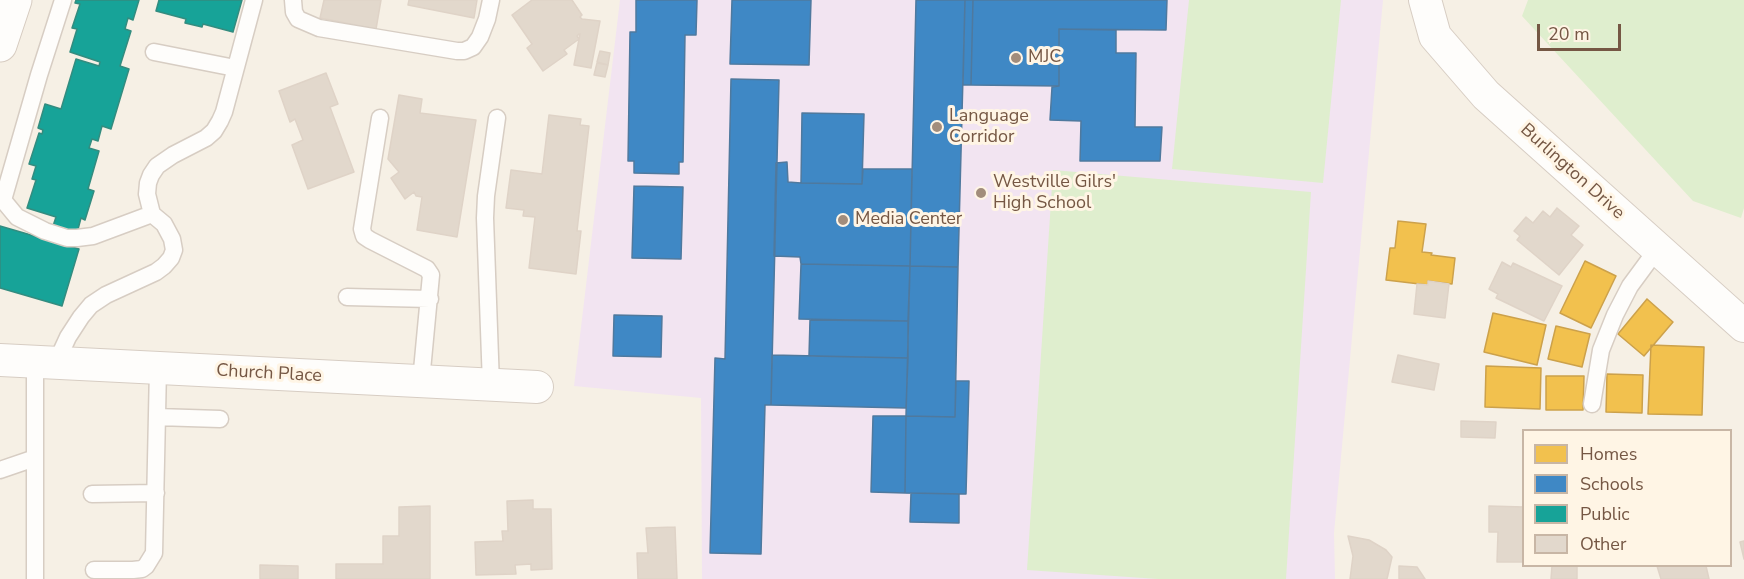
<!DOCTYPE html>
<html>
<head>
<meta charset="utf-8">
<style>
	body { margin:0 }
	#map { position:relative; width:1744px; height:579px; overflow:hidden; background:#f6f0e5; font-family:"Nunito Sans",sans-serif }
	canvas { display:block }
	.legend { position:absolute; left:1522px; top:429px; width:210px; height:138px; box-sizing:border-box; background:#fff5e5; border:2px solid #c8b6a5; margin:0; padding:8px 10px; list-style:none; font-size:18px; color:#755744 }
	.legend li { display:flex; align-items:center; gap:12px; height:30px }
	.legend b { width:30px; border:2px solid #c8b6a5 }
	.scale { position:absolute; left:1537px; top:24px; width:84px; height:27px; box-sizing:border-box; border:3px solid #755744; border-top:0; padding-left:8px; font-size:18px; line-height:21px; white-space:nowrap; color:#755744; -webkit-text-stroke:4px #fff5e5; paint-order:stroke }
</style>
</head>
<body>
<div id="map">
<canvas width="1744" height="579"></canvas>
<ul class="legend">
<li><b style="height:16px;background:#f2c14e"></b>Homes</li>
<li><b style="height:16px;background:#3f88c5"></b>Schools</li>
<li><b style="height:16px;background:#17a398"></b>Public</li>
<li><b style="height:16px;background:#e2d8cc"></b>Other</li>
</ul>
<div class="scale">20 m</div>
</div>
<script>
const ctx = document.querySelector('canvas').getContext('2d');
ctx.lineJoin = 'round';
function fillPath(path, color) { ctx.fillStyle = color; ctx.fill(path, 'evenodd'); }
const toPath = rows => new Path2D(rows.map(r => 'M' + r).join(''));
function trace(path, color, width, dash) { ctx.strokeStyle = color; ctx.lineWidth = width; ctx.lineCap = dash ? 'butt' : 'round'; ctx.setLineDash(dash || []); ctx.stroke(path); }
function label(font, color, halo, rows, align = 'center') {
  ctx.font = font + ' "Nunito Sans",sans-serif'; ctx.lineWidth = 6; ctx.setLineDash([]); ctx.textBaseline = 'middle'; ctx.strokeStyle = halo; ctx.fillStyle = color; for (const [text, x, y, turn = 0] of rows) {
    ctx.save(); ctx.translate(x, y); ctx.rotate((+turn || 0) * Math.PI / 180); ctx.textAlign = isNaN(turn) ? turn : align; if (halo) ctx.strokeText(text, 0, 0); ctx.fillText(text, 0, 0); ctx.restore();
  }
}
fillPath(toPath([
	[620,0,1383,0,1334,533,1335,579,702,579,701,398,574,386]
]), '#f2e4f1');
fillPath(toPath([
	[1189,0,1341,0,1323,183,1172,169],
	[1528,0,1744,0,1744,208,1741,218,1693,201,1522,16],
	[1053,170,1311,192,1286,579,1158,579,1027,570]
]), '#dfeece');
const homes = toPath([
	[1398,221,1426,224,1422,252,1432,253,1431,255,1455,258,1452,284,1428,281,1428,285,1386,280,1390,248,1395,248,1398,221],
	[1585,261,1616,276,1591,328,1560,313,1585,261],
	[1647,299,1673,322,1644,356,1618,334,1647,299],
	[1493,313,1546,325,1537,365,1484,352,1493,313],
	[1556,326,1590,334,1582,367,1548,359,1556,326],
	[1651,345,1704,347,1702,415,1648,414,1651,345],
	[1486,366,1541,368,1540,409,1485,407,1486,366],
	[1607,374,1643,375,1642,413,1606,412,1607,374],
	[1546,376,1584,376,1583,410,1546,410,1546,376]
]);
fillPath(homes, '#f2c14e');
trace(homes, '#cca14b', 1.5);
const schools = toPath([
	[636,0,697,0,696,35,685,35,683,162,679,162,679,174,634,173,634,161,628,161,630,32,636,32,636,0],
	[732,0,811,0,809,65,730,64,732,0],
	[916,0,965,0,958,267,910,266,916,0],
	[965,0,973,0,971,85,963,85,965,0],
	[973,0,1167,0,1166,30,1059,29,1059,86,971,85,973,0],
	[1059,29,1116,30,1116,53,1136,53,1135,127,1162,127,1160,161,1080,161,1081,121,1050,120,1052,87,1059,86,1059,29],
	[731,79,779,80,771,405,765,405,761,554,710,553,715,358,725,359,731,79],
	[802,113,864,114,862,184,801,183,802,113],
	[787,162,788,182,801,183,862,184,863,169,912,169,910,266,801,264,800,257,774,256,776,163,787,162],
	[634,186,683,187,681,259,632,258,634,186],
	[801,264,910,266,908,321,799,319,801,264],
	[910,266,958,267,955,417,906,416,910,266],
	[614,315,662,316,661,357,613,356,614,315],
	[810,320,908,321,908,358,809,356,810,320],
	[772,355,908,358,906,408,771,405,772,355],
	[956,381,969,381,966,494,905,493,906,416,955,417,956,381],
	[873,416,906,416,905,493,871,492,873,416],
	[911,493,959,494,959,523,910,522,911,493]
]);
fillPath(schools, '#3f88c5');
trace(schools, '#4f799e', 1.5);
const public = toPath([
	[76,0,139,0,133,20,128,18,125,29,131,31,120,66,129,69,111,129,102,126,98,141,92,139,89,148,99,151,88,189,94,191,85,220,81,218,77,233,53,226,56,217,27,208,36,180,32,179,36,166,29,164,39,133,42,134,43,130,38,128,45,104,61,109,76,59,99,66,100,62,70,52,77,29,72,28,80,4,75,3,76,0],
	[159,0,242,0,233,32,203,24,202,27,185,23,186,19,156,11,159,0],
	[0,226,79,249,62,306,0,288,0,226]
]);
fillPath(public, '#17a398');
trace(public, '#338c7f', 1.5);
const building = toPath([
	[324,0,381,0,376,29,320,18,324,0],
	[409,0,477,0,474,18,408,5,409,0],
	[532,0,572,0,582,15,580,17,582,19,600,21,591,68,574,65,580,34,579,34,577,36,579,39,564,50,567,54,543,71,527,48,532,44,512,15,532,0],
	[600,51,610,53,608,65,597,62,600,51],
	[597,63,608,65,605,77,594,75,597,63],
	[326,73,338,104,330,107,354,172,308,189,292,145,303,140,295,119,290,122,279,91,326,73],
	[399,95,422,99,420,113,476,120,457,237,417,230,422,197,416,196,414,192,405,199,391,178,399,172,388,159,399,95],
	[549,115,581,119,580,125,589,126,577,231,581,231,576,274,529,268,535,217,523,216,524,210,506,208,511,170,542,174,549,115],
	[1557,208,1579,226,1571,235,1583,245,1559,275,1517,240,1520,236,1514,231,1526,217,1533,223,1543,211,1550,217,1557,208],
	[1502,262,1511,267,1513,263,1562,286,1544,321,1496,298,1498,294,1489,289,1502,262],
	[1428,281,1449,284,1445,318,1414,314,1417,284,1428,285,1428,281],
	[1398,355,1439,364,1434,390,1392,382,1398,355],
	[1461,421,1496,422,1495,438,1461,437,1461,421],
	[533,500,533,509,551,509,552,569,531,570,531,564,515,565,516,574,476,575,475,542,503,541,502,531,508,531,507,501,533,500],
	[430,506,430,579,336,579,336,564,383,564,383,536,399,536,399,507,430,506],
	[1489,506,1524,507,1524,562,1497,562,1498,532,1489,532,1489,506],
	[675,527,677,579,638,579,637,553,648,553,646,528,675,527],
	[1348,536,1369,540,1386,550,1392,557,1387,579,1350,579,1353,556,1348,536],
	[1744,541,1744,559,1740,542,1744,541],
	[260,565,298,566,298,579,260,579,260,565],
	[1399,566,1417,567,1425,579,1399,579,1399,566],
	[1552,566,1577,566,1577,579,1551,579,1552,566],
	[1657,566,1706,566,1709,579,1661,579,1657,566]
]);
fillPath(building, '#e2d8cc');
trace(building, '#dfd3c7', 1.5);
const lane = toPath([
	[293,0,294,12,298,19,319,28,457,51,464,51,473,47,480,37,487,19,491,0],
	[154,52,235,68],
	[380,118,362,229,364,236,370,240,427,269,431,275,421,381],
	[0,199,3,200,17,217,45,231,67,238,77,238,93,236,152,214],
	[3,200,39,75,63,0],
	[347,297,430,299],
	[35,362,35,579],
	[56,363,68,337,81,317,91,305,106,295,156,272,164,266,171,258,174,250,172,239,164,224,152,214,147,194,148,183,151,175,157,166,173,155,206,138,214,131,220,121,224,112,254,0],
	[491,385,485,218,486,196,497,118],
	[1592,404,1601,350,1615,315,1630,286,1658,248],
	[157,417,220,419],
	[0,470,35,458],
	[92,494,156,493],
	[94,570,133,570,142,569,146,566,154,553,158,368]
]);
const street = toPath([
	[1425,0,1435,36,1486,95,1744,326],
	[0,360,537,387]
]);
const secondary = toPath([
	[0,45,15,0]
]);
trace(lane, '#d7cdc3', 19);
trace(street, '#d7cdc3', 34);
trace(secondary, '#d7ccc1', 35);
trace(lane, '#fefdfb', 16);
trace(street, '#fefdfb', 32);
trace(secondary, '#fefdfb', 33);
for (const [x, y, r, color] of [
	[1016,58,6,"#a28d7c"],
	[937,127,6,"#a28d7c"],
	[981,193,6,"#a28d7c"],
	[843,220,6,"#a28d7c"]
]) { const dot = new Path2D(); dot.arc(x, y, r, 0, 2 * Math.PI); ctx.fillStyle = color; ctx.fill(dot); trace(dot, '#fff5e5', 2); }
label('18px', '#755744', '#fff5e5', [
	["MJC",1028,58],
	["Language",949,117],
	["Corridor",949,138],
	["Westville Gilrs'",993,183],
	["High School",993,204],
	["Media Center",855,220]
], 'left');
label('18px', '#755744', '#fff5e5', [
	["Burlington Drive",1572,172,42],
	["Church Place",269,374,3]
]);
</script>
</body>
</html>
